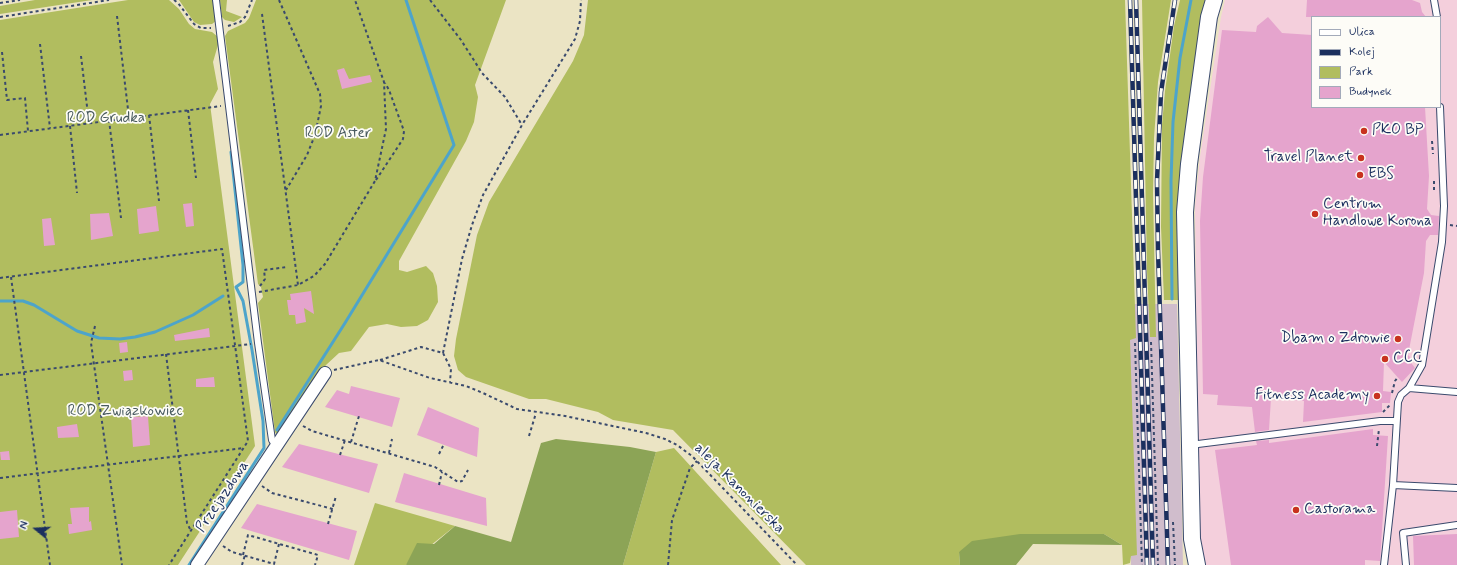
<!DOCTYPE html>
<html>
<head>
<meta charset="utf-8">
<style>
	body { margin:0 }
	#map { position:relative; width:1457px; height:565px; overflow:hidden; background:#ebe4c4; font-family:Mynerve,sans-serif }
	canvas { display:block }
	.legend { position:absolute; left:1311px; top:16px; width:130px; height:92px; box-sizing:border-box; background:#fdfcf7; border:1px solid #a3aaba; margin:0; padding:5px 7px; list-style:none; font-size:12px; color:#1b2f5e }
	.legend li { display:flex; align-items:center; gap:8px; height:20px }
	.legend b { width:20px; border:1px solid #a3aaba }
	.north { position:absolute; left:16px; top:509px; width:40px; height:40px; -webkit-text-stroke:3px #fdfcf7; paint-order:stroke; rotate:288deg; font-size:11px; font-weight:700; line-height:16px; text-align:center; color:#1b2f5e }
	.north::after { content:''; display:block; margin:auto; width:14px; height:18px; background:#1b2f5e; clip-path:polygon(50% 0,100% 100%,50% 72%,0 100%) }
</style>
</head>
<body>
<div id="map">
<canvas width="1457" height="565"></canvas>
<ul class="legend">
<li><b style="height:5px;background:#fff"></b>Ulica</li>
<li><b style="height:5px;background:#1b2f5e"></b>Kolej</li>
<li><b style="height:11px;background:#b1bd5f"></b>Park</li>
<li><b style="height:11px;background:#e5a4cd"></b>Budynek</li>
</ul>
<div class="north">N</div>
</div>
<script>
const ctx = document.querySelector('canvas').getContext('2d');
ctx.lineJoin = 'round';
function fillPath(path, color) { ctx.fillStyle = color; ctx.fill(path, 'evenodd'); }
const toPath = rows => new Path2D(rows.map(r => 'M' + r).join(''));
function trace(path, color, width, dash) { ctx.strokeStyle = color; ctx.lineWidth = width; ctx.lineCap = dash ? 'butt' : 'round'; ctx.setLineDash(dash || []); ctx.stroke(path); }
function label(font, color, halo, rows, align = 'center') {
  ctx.font = font + ' Mynerve,sans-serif'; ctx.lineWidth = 3.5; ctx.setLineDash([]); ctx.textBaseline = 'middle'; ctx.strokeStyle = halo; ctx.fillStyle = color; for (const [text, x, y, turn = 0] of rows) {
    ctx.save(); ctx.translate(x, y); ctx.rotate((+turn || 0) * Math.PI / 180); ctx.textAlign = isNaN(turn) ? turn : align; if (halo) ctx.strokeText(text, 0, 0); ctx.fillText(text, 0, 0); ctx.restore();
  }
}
fillPath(toPath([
	[1225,0,1457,0,1457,565,1205,565,1203,563,1199,541,1195,207,1200,157,1221,17],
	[1312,17,1440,17,1440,107,1312,107]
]), '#f4cfdc');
fillPath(toPath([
	[1126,304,1177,304,1183,565,1131,565]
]), '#d0bdcc');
fillPath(toPath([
	[35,0,92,0,0,14,0,6],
	[128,0,169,0,179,9,189,24,195,29,212,32,218,37,218,45,213,62,218,89,210,104,255,446,178,565,0,565,0,20],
	[179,0,214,0,216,21,212,24,200,25,194,22],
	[220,0,227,0,226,11,242,17,234,22,225,20,222,17],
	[256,0,506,0,475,85,478,97,474,122,466,141,399,261,399,270,407,272,426,266,433,273,437,286,438,302,428,320,417,326,401,327,387,324,369,327,351,351,339,353,326,365,278,436,275,432,258,303,263,297,261,287,258,284,225,36,228,31,245,23,249,18],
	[588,0,1125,0,1136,338,1130,340,1137,555,1131,556,1130,563,1123,565,1122,545,1104,534,959,552,960,565,806,565,673,430,613,420,598,412,546,399,529,399,466,377,458,370,454,356,456,339,477,235,489,202,573,61,584,35],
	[1142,0,1171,0,1158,82,1154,138,1153,193,1156,337,1150,337,1147,271],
	[1180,0,1205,0,1199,35,1180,178,1179,300,1164,300,1161,227,1162,125,1165,91,1174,26],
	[674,448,781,565,623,565,656,452],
	[375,503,455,526,406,565,354,565]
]), '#b1bd5f');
fillPath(toPath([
	[556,439,630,447,656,452,623,565,406,565,417,543,434,544,455,526,511,542,541,443],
	[1020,534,1104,534,1122,545,1033,544,1016,565,960,565,959,552,972,541]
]), '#8ca456');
trace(toPath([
	[1172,299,1171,181,1173,122,1180,58,1191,0],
	[0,301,23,301,34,305,77,331,99,338,120,339,135,337,155,332,193,315,223,296],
	[277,430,345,323,454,145,406,0],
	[189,565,264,448,263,421,252,350,243,301,236,287,243,282,243,265,231,152]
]), '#4da4ca', 3);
fillPath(toPath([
	[1307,0,1412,0,1420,3,1422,12,1426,17,1306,17],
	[1268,17,1282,33,1312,35,1312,107,1425,107,1429,176,1427,209,1431,215,1439,216,1438,235,1430,235,1426,241,1424,273,1408,355,1410,357,1409,360,1415,368,1402,382,1384,362,1383,391,1391,392,1390,403,1382,403,1382,412,1303,422,1304,401,1271,398,1269,430,1255,432,1252,407,1217,405,1218,395,1203,394,1200,221,1203,177,1222,30,1256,32,1257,26],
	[344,68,349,79,370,75,372,82,342,89,337,70],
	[192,203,194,226,186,227,183,204],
	[156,206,159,231,139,234,137,209],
	[109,213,113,236,91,240,90,214],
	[51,218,55,245,44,246,42,219],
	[311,291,314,314,304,308,306,322,296,324,295,315,289,315,287,300,291,300,290,294],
	[209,328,210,337,175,341,174,335],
	[127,342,128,352,120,353,119,343],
	[132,370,133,380,124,381,123,371],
	[214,377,215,387,196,387,196,379],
	[351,386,400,398,392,427,325,407,337,390,349,394],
	[428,407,479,428,477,457,417,435],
	[148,416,150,445,133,447,131,417],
	[77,424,79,437,58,438,57,427],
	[1373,429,1373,435,1388,436,1380,561,1365,560,1365,565,1231,565,1215,450,1257,445,1256,441,1269,440,1269,443],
	[299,444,378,464,369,493,282,467],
	[9,451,10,460,1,460,0,452],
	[404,473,486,498,487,526,395,502],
	[257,504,357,531,349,560,241,528],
	[89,507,89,522,91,521,92,530,69,534,68,524,72,524,70,508],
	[17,510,19,537,0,539,0,512],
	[1457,534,1457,565,1414,565,1413,536]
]), '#e5a4cd');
const service = toPath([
	[216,0,258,343,272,440,276,446],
	[1434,0,1437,17],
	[1440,107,1444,206,1442,242,1422,365,1409,388,1401,395,1398,402,1393,485,1457,488],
	[1409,388,1457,392],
	[1190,445,1380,421,1396,421],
	[1384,565,1393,485],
	[1406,565,1403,533,1457,525]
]);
const minor = toPath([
	[197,565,325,373]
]);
const tertiary = toPath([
	[1197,565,1192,539,1185,212,1189,164,1209,17,1214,0]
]);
trace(service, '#3a4a6d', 8);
trace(minor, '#3a4a6d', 14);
trace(tertiary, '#3a4a6d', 18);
trace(toPath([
	[174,0,178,3,194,24,201,28,211,28],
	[279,0,320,94,321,106,315,135,307,155,286,190],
	[430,0,461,40,482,73,505,97,522,125],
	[0,3,20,0],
	[262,14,298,285],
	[117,16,129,118],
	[0,17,109,0],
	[228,26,240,22,245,17,252,0],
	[40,44,50,128],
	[2,52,7,100,25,98,28,131],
	[81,56,89,123],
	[188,110,196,178],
	[149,115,159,201],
	[109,120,121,218],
	[70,126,77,193],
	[0,135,221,106],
	[1432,141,1433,154],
	[376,180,403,139,404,131,389,90,385,83],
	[1434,181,1434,190],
	[1450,225,1457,226],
	[11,277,50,565],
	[0,278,222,249,248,441,169,565],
	[260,286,265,279,264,270,287,267],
	[259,292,298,285,314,276,325,264,375,181,386,129,384,82,355,0],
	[95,326,91,343,122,565],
	[1151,342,1158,565],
	[1135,343,1142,565],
	[443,353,462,259,472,225,483,195,522,125,575,39,580,21,581,0],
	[166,354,187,523,191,531],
	[380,360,421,347,443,353,451,369,450,382],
	[334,370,379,360,430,378,466,386,483,393,517,409,565,416,646,433,665,439,677,445,692,456,797,565],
	[0,375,251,344],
	[1392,393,1395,381,1398,377],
	[1383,412,1390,405],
	[303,426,312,431,435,467,458,482,462,481,468,470],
	[529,436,536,413],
	[351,442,359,416],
	[1377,446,1379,429],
	[389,453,392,439],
	[439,454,444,444],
	[340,455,345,440],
	[0,478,244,448],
	[439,485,442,472],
	[262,486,272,493,333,509],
	[1173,522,1175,565],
	[328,524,336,496],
	[223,546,232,552,274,564,279,544],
	[243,555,248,535,318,555,315,565],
	[242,565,245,555],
	[668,565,672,520,690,468,697,461]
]), '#3a4a6d', 2, [3, 3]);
trace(service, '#fff', 6);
trace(minor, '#fff', 12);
trace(tertiary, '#fff', 16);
const rail = toPath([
	[1130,0,1147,565],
	[1136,0,1153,565],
	[1168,565,1158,250,1157,181,1161,92,1175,0]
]);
trace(rail, '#1b2f5e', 4.5);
trace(rail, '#fdfcf7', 3, [9]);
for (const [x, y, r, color] of [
	[1364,131,4,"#c8321e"],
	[1361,158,4,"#c8321e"],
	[1360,175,4,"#c8321e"],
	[1315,214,4,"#c8321e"],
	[1398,339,4,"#c8321e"],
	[1385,359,4,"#c8321e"],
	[1377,396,4,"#c8321e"],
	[1296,510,4,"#c8321e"]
]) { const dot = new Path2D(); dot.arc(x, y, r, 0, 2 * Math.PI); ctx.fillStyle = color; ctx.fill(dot); trace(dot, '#fdfcf7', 1.5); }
label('15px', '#485a5e', '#fdfcf7', [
	["ROD Grudka",106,119],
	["ROD Aster",338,134],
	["ROD Związkowiec",125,412]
]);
label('15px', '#1b2f5e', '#fdfcf7', [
	["PKO BP",1372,131],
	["Travel Planet",1353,158,"right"],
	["EBS",1368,175],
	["Centrum",1323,205],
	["Handlowe Korona",1323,222],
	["Dbam o Zdrowie",1390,339,"right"],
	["CCC",1393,359],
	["Fitness Academy",1369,396,"right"],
	["Castorama",1304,510]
], 'left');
label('15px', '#1b2f5e', '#fdfcf7', [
	["aleja Kanonierska",739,489,45],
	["Przejazdowa",223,497,-56]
]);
</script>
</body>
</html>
